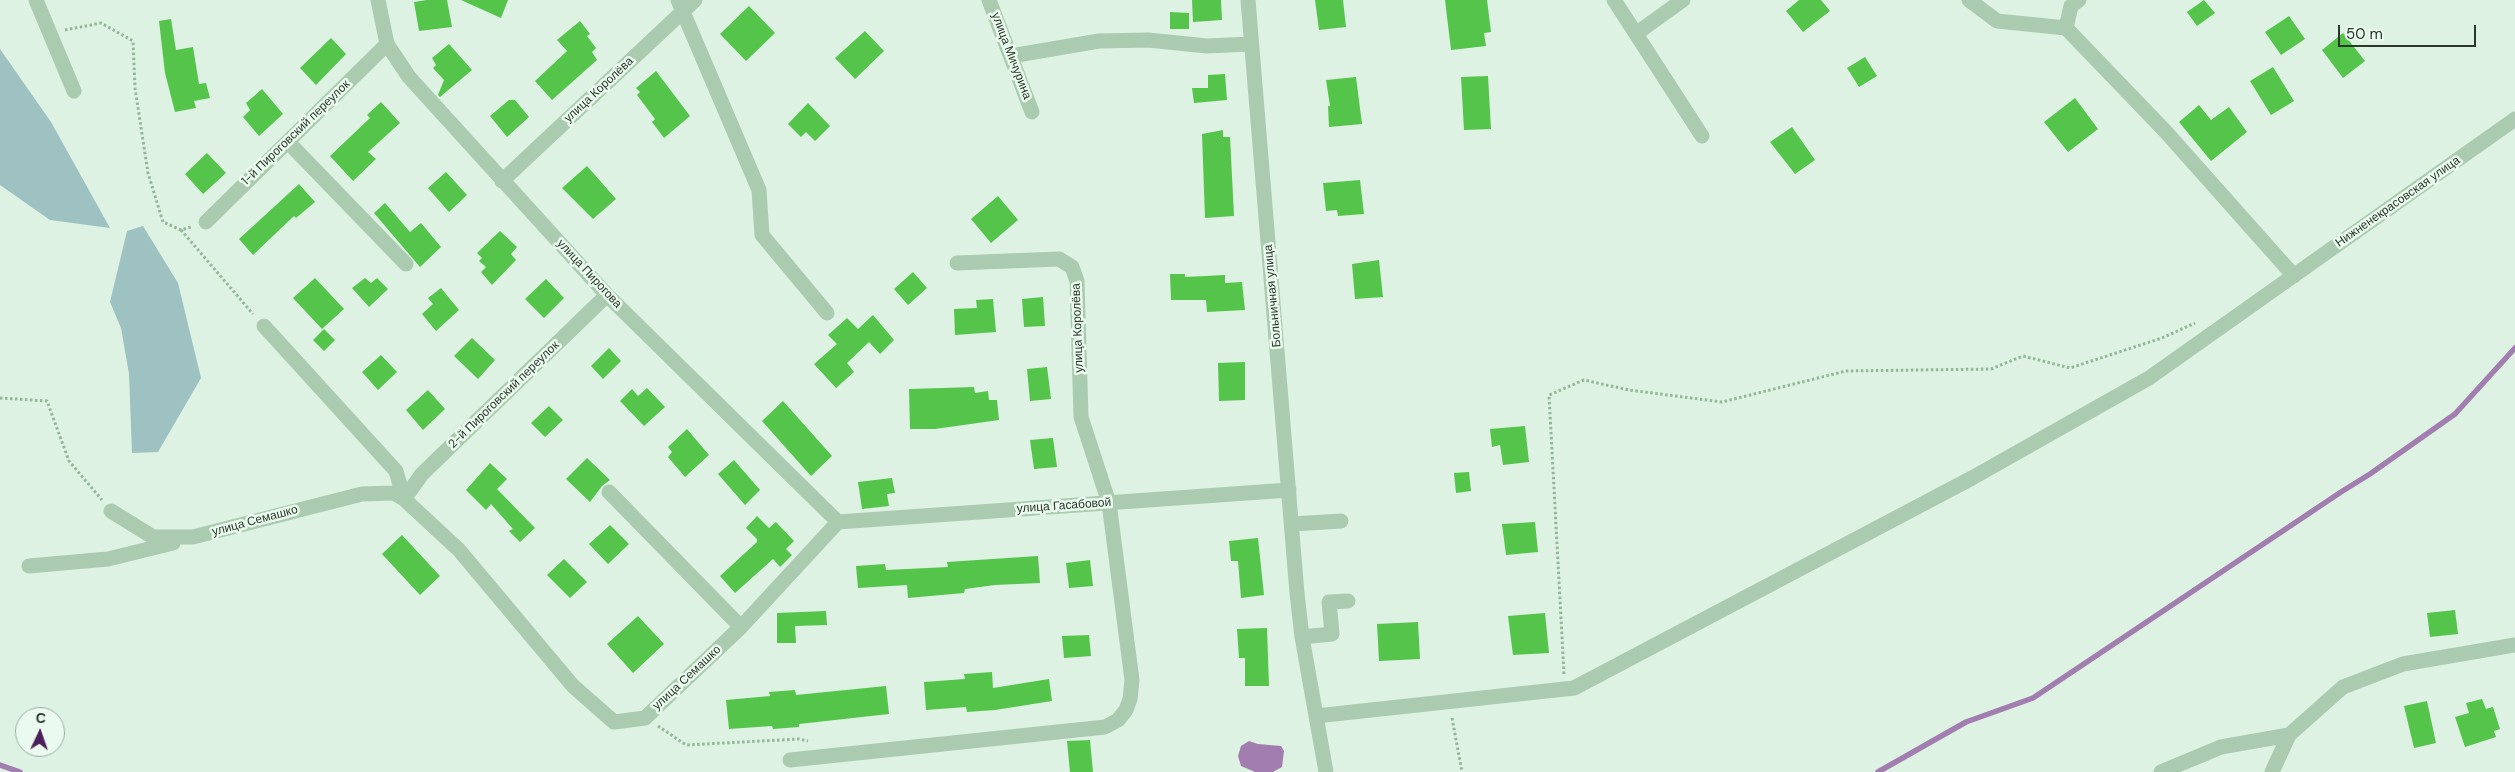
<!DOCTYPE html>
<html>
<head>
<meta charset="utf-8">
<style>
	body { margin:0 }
	#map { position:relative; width:2515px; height:772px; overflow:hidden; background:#def2e3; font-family:"DM Sans",sans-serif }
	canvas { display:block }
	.north { position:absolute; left:15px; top:707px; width:50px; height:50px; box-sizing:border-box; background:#ebfaee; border:1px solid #9eaca0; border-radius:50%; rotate:3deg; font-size:14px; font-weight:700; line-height:20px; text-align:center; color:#2a382a }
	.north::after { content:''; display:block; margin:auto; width:18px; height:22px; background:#4b1f59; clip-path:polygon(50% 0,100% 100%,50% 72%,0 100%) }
	.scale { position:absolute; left:2338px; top:25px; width:138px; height:22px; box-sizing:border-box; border:2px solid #2a382a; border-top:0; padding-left:6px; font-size:15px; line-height:18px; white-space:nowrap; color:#2a382a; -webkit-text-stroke:4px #ebfaee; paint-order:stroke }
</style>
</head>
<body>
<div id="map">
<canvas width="2515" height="772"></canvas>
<div class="north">С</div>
<div class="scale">50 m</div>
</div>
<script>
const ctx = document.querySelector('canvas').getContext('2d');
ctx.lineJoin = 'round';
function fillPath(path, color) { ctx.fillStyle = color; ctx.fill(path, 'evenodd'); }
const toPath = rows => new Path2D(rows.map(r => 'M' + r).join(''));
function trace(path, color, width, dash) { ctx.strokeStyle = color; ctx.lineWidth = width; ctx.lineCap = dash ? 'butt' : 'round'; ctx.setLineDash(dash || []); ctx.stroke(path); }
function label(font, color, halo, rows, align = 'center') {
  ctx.font = font + ' "DM Sans",sans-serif'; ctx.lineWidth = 5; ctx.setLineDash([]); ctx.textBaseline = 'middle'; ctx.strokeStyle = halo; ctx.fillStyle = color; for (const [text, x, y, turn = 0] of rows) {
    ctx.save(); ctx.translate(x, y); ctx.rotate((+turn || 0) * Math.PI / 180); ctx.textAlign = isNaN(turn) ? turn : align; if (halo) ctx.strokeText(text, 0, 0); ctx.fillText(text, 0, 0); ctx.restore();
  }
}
fillPath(toPath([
	[0,49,51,122,110,228,50,220,0,185],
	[143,226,178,283,201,378,158,452,132,453,129,374,121,328,110,302,127,231]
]), '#9ec1c2');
fillPath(toPath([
	[1249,741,1258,744,1281,746,1284,751,1282,767,1273,772,1255,772,1241,766,1238,756,1241,746]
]), '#a17eaf');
trace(toPath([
	[0,765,20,772],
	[1878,772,1966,722,2033,698,2341,492,2370,474,2455,414,2515,348]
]), '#a17eaf', 5.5);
fillPath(toPath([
	[427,0,447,0,452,27,419,31,414,2],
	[461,0,508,0,501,18],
	[1192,0,1221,0,1222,20,1193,22],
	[1315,0,1343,0,1346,27,1319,30],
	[1445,0,1487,0,1491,32,1484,33,1486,46,1451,50],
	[1799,0,1821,0,1830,11,1803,32,1786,11],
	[2204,0,2215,13,2197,26,2187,12],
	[749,6,775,33,746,61,720,34],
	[1170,12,1189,13,1189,29,1170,29],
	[2289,16,2305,39,2281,55,2265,32],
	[171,19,176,50,193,47,199,84,206,83,210,98,194,101,196,108,175,112,165,73,159,21],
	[580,21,590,34,587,36,596,48,592,52,597,60,552,100,535,81,567,51,557,40],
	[865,31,884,51,855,79,835,58],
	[2343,33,2365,61,2343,78,2322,50],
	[331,38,346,54,316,85,300,68],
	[449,44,472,70,440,97,438,95,444,80,433,68,436,65,432,58],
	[1865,57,1877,76,1859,87,1847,68],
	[2273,67,2294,101,2271,115,2250,81],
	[656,71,690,116,664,138,652,122,655,119,637,95,640,92,636,88],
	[1225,74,1227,100,1194,103,1192,88,1208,88,1208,75],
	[1488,76,1491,129,1464,130,1461,77],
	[1356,77,1362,124,1329,127,1328,106,1330,106,1326,80],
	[262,89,283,114,259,136,243,117,250,110,246,103],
	[2075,98,2098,129,2068,152,2044,122],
	[509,100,515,100,529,117,507,137,490,116],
	[381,102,400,123,368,152,376,159,353,181,330,156,370,118,367,115],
	[808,103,830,126,815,141,806,132,801,137,788,124],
	[2199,105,2211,120,2229,107,2247,132,2211,161,2179,122],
	[1792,127,1815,160,1795,174,1770,142],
	[1223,130,1223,137,1230,137,1234,216,1205,218,1202,134],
	[207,153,226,173,203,194,185,174],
	[587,166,616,199,593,219,562,188],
	[446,172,467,195,449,212,428,188],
	[1360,180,1364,214,1338,216,1337,210,1326,211,1323,183],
	[299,184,315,202,296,218,294,216,253,255,239,239],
	[998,196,1018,220,991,243,971,219],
	[385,203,410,232,421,223,441,247,420,267,374,213],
	[500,231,517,247,511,254,516,260,492,285,481,272,486,267,479,261,482,258,477,253],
	[1379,260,1383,297,1355,299,1352,264],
	[913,272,927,288,908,305,894,289],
	[1170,274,1185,274,1185,277,1225,275,1225,283,1242,282,1245,310,1207,312,1206,300,1171,300],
	[315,278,344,309,322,329,293,298],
	[365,278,371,283,377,278,388,289,369,307,352,288],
	[546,279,564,298,544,318,525,299],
	[441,288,459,310,436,331,422,314,433,304,428,298],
	[1043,297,1045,326,1024,327,1022,299],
	[993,299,996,332,955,335,954,309,977,308,976,300],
	[873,315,894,340,880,354,869,342,847,363,854,372,836,388,814,364,837,344,828,335,847,318,858,329],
	[324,329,335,340,324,351,313,340],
	[472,338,495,360,478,379,454,356],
	[609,348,621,361,603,379,591,366],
	[381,355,397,372,378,390,362,372],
	[1245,362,1245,400,1219,401,1218,363],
	[1047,367,1051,399,1030,401,1027,369],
	[974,387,975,393,988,391,989,400,997,400,999,420,935,429,910,429,909,389],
	[647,388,665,407,644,426,620,401,632,389,638,396],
	[428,390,445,409,423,430,406,410],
	[783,401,832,456,811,476,762,421],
	[549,406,563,420,545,437,531,423],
	[1525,426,1529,462,1503,465,1500,445,1492,447,1490,429],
	[687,429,709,455,685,477,668,457,672,452,668,447],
	[1053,438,1057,467,1034,469,1030,440],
	[587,458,610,480,602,486,590,502,566,479],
	[734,460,760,490,745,505,718,474],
	[490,463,507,479,497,489,535,528,520,542,509,531,513,529,491,504,486,510,466,490],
	[1469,472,1471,491,1456,493,1454,473],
	[892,478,895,493,887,494,889,506,862,509,858,482],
	[757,516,769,528,776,522,794,541,786,549,792,555,780,567,773,559,735,593,720,576,757,542,757,539,746,528],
	[1535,522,1538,552,1506,555,1502,524],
	[610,525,629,544,608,564,589,544],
	[402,535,440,576,420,595,382,554],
	[1258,538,1264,595,1241,598,1238,561,1231,561,1229,541],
	[1038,556,1040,583,995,585,965,589,964,593,908,598,907,585,858,588,856,566,885,564,886,570,948,567,947,562],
	[564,559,587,582,570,598,547,575],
	[1090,560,1093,586,1069,588,1066,563],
	[2455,610,2458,634,2430,637,2427,613],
	[826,611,827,625,795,626,796,643,777,643,777,613],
	[1545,613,1549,653,1513,655,1508,616],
	[638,616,664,644,633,673,607,644],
	[1418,622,1420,659,1379,661,1377,624],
	[1267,628,1269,686,1245,686,1245,658,1239,658,1237,629],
	[1089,635,1091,656,1064,658,1062,636],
	[992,672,993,688,1049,679,1052,701,995,710,967,712,966,707,926,710,924,682,965,679,964,674],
	[886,686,889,714,799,724,799,727,773,729,772,726,729,729,726,700,770,696,769,692,795,690,796,695],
	[2482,699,2486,709,2493,707,2500,729,2494,731,2496,737,2465,747,2455,717,2469,713,2466,703],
	[2427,701,2436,743,2414,748,2404,706],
	[1090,740,1093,772,1070,772,1067,741]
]), '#54c44b');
trace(toPath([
	[65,30,101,23,133,41,135,88,148,173,163,222,181,230,191,227],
	[181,230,253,314],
	[0,398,47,401,69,461,102,500],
	[1564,674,1549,395,1584,380,1629,390,1722,402,1846,371,1991,369,2023,356,2070,368,2162,338,2195,323],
	[1452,718,1462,772],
	[658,726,686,745,799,739,808,741]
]), '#94b698', 3, [2.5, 2.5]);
trace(toPath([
	[36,0,74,91],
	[378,0,387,44,409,77,607,295,838,522],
	[678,0,759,190,762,235,827,313],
	[989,0,1032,112],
	[1248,0,1297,593,1302,637,1326,772],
	[1614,0,1702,136],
	[1969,0,1997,21,2066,28],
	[2079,0,2071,6,2066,28,2166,132,2294,276],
	[1637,33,1683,0],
	[1011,56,1099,41,1148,40,1207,46,1251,44],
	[288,142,406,264],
	[502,181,695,0],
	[206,222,387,44],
	[264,326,396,471,404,499],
	[609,492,741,627],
	[404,499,422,474,607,295],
	[111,511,153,537,193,537,362,494,394,493,404,499,459,550,573,686,614,722,645,718,741,627,838,522],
	[838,522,1289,490],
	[1292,524,1341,521],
	[29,566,108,559,173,543],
	[1302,637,1332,634,1329,602,1348,601],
	[1316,716,1574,688,1972,478,2149,378,2515,119],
	[790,760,1105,727,1118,720,1126,710,1130,699,1132,680,1109,503,1081,417,1077,281,1072,267,1059,259,957,263],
	[2161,772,2221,747,2289,735],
	[2272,772,2289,735,2343,687,2403,664,2515,645]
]), '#aacbaf', 15);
label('12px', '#2a382a', '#ebfaee', [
	["улица Мичурина",1011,56,69],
	["улица Королёва",599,90,-43],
	["1-й Пироговский переулок",296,133,-44],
	["Нижненекрасовская улица",2398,202,-35],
	["улица Пирогова",589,274,47],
	["Больничная улица",1273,296,-95],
	["улица Королёва",1078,328,-92],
	["2-й Пироговский переулок",504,395,-44],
	["улица Гасабовой",1064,506,-4],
	["улица Семашко",255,521,-15],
	["улица Семашко",687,678,-43]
]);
</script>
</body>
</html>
